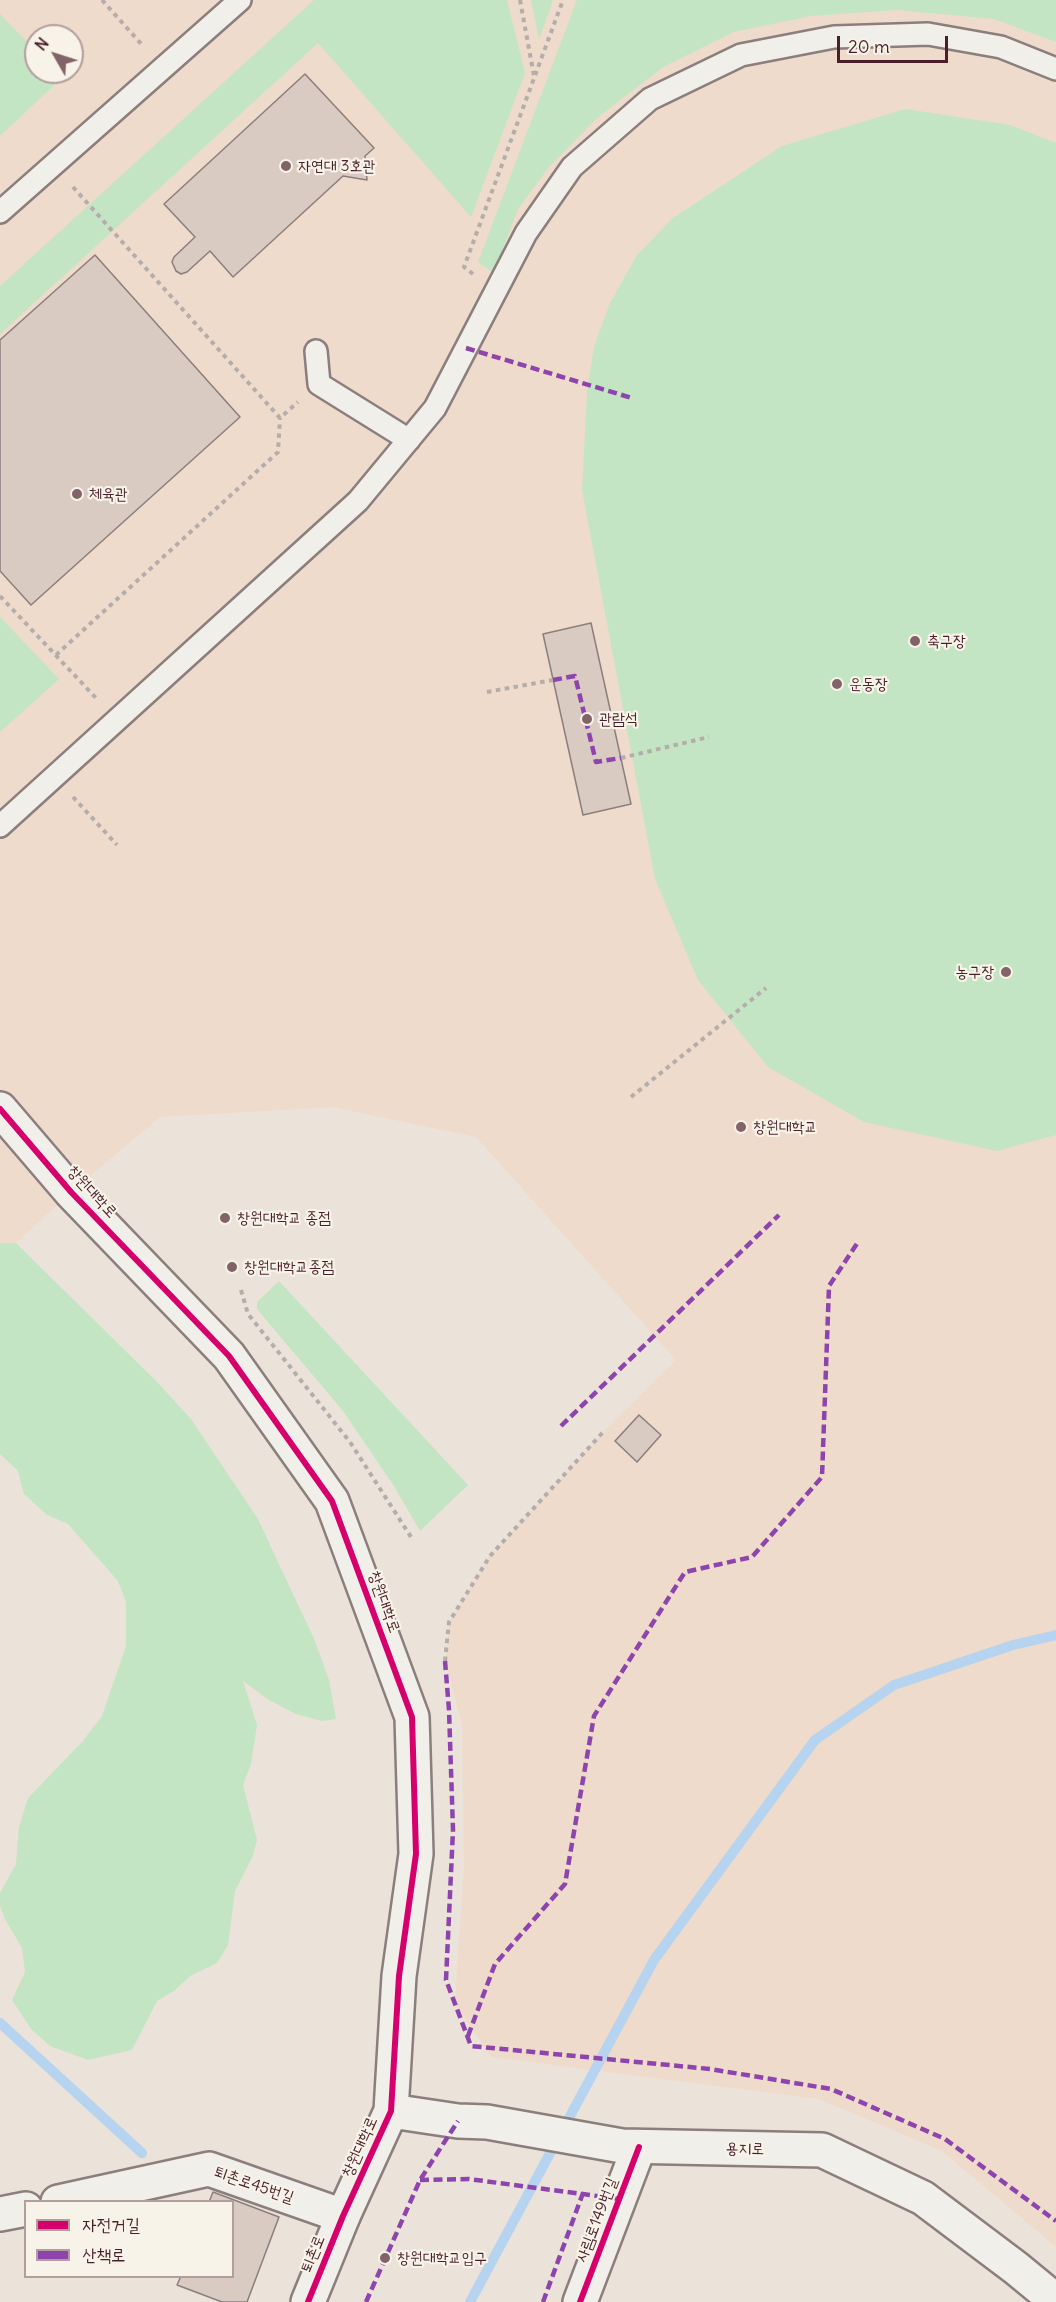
<!DOCTYPE html>
<html>
<head>
<meta charset="utf-8">
<style>
	body { margin:0 }
	#map { position:relative; width:1056px; height:2302px; overflow:hidden; background:#ebe2d9; font-family:Delius,"Poor Story",sans-serif }
	canvas { display:block }
	.legend { position:absolute; left:24px; top:2200px; width:210px; height:78px; box-sizing:border-box; background:#f7f3e8; border:2px solid #b29e9c; margin:0; padding:8px 10px; list-style:none; font-size:18px; color:#4a1f2b }
	.legend li { display:flex; align-items:center; gap:12px; height:30px }
	.legend b { width:30px; border:2px solid #b29e9c }
	.north { position:absolute; left:24px; top:24px; width:60px; height:60px; box-sizing:border-box; background:#f7f3e8; border:2px solid #b29e9c; border-radius:50%; rotate:309deg; font-size:16px; font-weight:700; line-height:24px; text-align:center; color:#4a1f2b }
	.north::after { content:''; display:block; margin:auto; width:21px; height:27px; background:#826368; clip-path:polygon(50% 0,100% 100%,50% 72%,0 100%) }
	.scale { position:absolute; left:837px; top:36px; width:111px; height:27px; box-sizing:border-box; border:3px solid #4a1f2b; border-top:0; padding-left:8px; font-size:18px; line-height:21px; white-space:nowrap; color:#4a1f2b; -webkit-text-stroke:4px #f7f3e8; paint-order:stroke }
</style>
</head>
<body>
<div id="map">
<canvas width="1056" height="2302"></canvas>
<ul class="legend">
<li><b style="height:8px;background:#d6006c"></b>자전거길</li>
<li><b style="height:8px;background:#8e44ad"></b>산책로</li>
</ul>
<div class="north">N</div>
<div class="scale">20 m</div>
</div>
<script>
const ctx = document.querySelector('canvas').getContext('2d');
ctx.lineJoin = 'round';
function fillPath(path, color) { ctx.fillStyle = color; ctx.fill(path, 'evenodd'); }
const toPath = rows => new Path2D(rows.map(r => 'M' + r).join(''));
function trace(path, color, width, dash) { ctx.strokeStyle = color; ctx.lineWidth = width; ctx.lineCap = dash ? 'butt' : 'round'; ctx.setLineDash(dash || []); ctx.stroke(path); }
function label(font, color, halo, rows, align = 'center') {
  ctx.font = font + ' Delius,"Poor Story",sans-serif'; ctx.lineWidth = 4.5; ctx.setLineDash([]); ctx.textBaseline = 'middle'; ctx.strokeStyle = halo; ctx.fillStyle = color; for (const [text, x, y, turn = 0] of rows) {
    ctx.save(); ctx.translate(x, y); ctx.rotate((+turn || 0) * Math.PI / 180); ctx.textAlign = isNaN(turn) ? turn : align; if (halo) ctx.strokeText(text, 0, 0); ctx.fillText(text, 0, 0); ctx.restore();
  }
}
fillPath(toPath([
	[0,0,1056,0,1056,2247,942,2151,819,2099,491,2057,455,2003,464,1867,462,1724,445,1661,449,1622,490,1556,605,1430,676,1360,476,1137,333,1107,160,1117,71,1192,16,1243,0,1243],
	[36,36,72,36,72,72,36,72]
]), '#eedbcb');
fillPath(toPath([
	[314,0,507,0,525,73,471,217,318,43,0,334,0,286],
	[531,0,553,0,539,39],
	[577,0,1056,0,1056,42,994,19,897,10,811,16,734,32,663,67,597,118,549,167,518,209,494,273,478,262],
	[0,14,36,51,36,72,57,72,62,78,0,136],
	[905,109,1010,125,1056,143,1056,1135,997,1151,864,1122,768,1067,698,980,655,879,582,490,587,392,594,347,610,303,637,255,673,218,782,146],
	[0,617,59,679,0,732],
	[0,1243,16,1243,157,1382,191,1419,258,1519,278,1562,315,1641,329,1680,336,1719,322,1721,296,1714,269,1700,243,1681,257,1725,251,1764,243,1785,257,1840,252,1858,235,1891,228,1945,217,1963,190,1976,174,1991,157,2001,132,2050,88,2060,50,2046,31,2029,12,2000,25,1972,22,1948,5,1919,0,1906,0,1893,16,1864,19,1827,28,1798,82,1742,102,1716,126,1646,126,1602,118,1581,68,1524,47,1515,24,1494,18,1471,0,1454],
	[279,1281,468,1485,420,1531,394,1486,343,1411,257,1309,257,1302]
]), '#c4e5c3');
trace(toPath([
	[0,2023,142,2153],
	[470,2302,654,1960,815,1740,894,1685,1013,1645,1056,1635]
]), '#b6d3ef', 10);
const building = toPath([
	[305,74,374,148,365,156,367,180,343,176,233,277,210,251,187,272,181,274,176,271,172,262,174,257,195,237,164,204,305,74],
	[95,255,240,417,31,605,0,571,0,340,95,255],
	[591,623,631,804,583,815,543,634,591,623],
	[639,1415,661,1435,637,1462,615,1441,639,1415],
	[213,2192,279,2217,247,2302,222,2302,177,2285,181,2276,232,2276,232,2202,209,2202,213,2192]
]);
fillPath(building, '#d9cac2');
trace(building, '#8b7e7d', 1.5);
const lane = toPath([
	[0,212,240,0],
	[316,351,319,384,409,440],
	[0,826,358,501,435,408,526,233,572,167,650,99,741,55,834,37,928,34,1001,47,1056,69]
]);
const street = toPath([
	[58,2202,209,2169,343,2216],
	[0,2214,26,2209],
	[580,2302,639,2147]
]);
const secondary = toPath([
	[0,1109,71,1192,229,1356,332,1501,412,1717,416,1854,399,1976,391,2111,343,2216,308,2302],
	[391,2111,458,2121,487,2122,622,2146,822,2150,923,2198,1016,2268,1056,2301]
]);
trace(lane, '#8b7e7d', 26);
trace(street, '#8b7e7d', 38);
trace(secondary, '#8b7e7d', 38);
trace(toPath([
	[102,0,143,46],
	[520,0,534,76],
	[73,187,280,418,298,402],
	[473,274,464,267,563,0],
	[0,596,96,698],
	[56,655,278,452,280,418],
	[487,692,553,680],
	[621,758,709,737],
	[73,797,117,845],
	[631,1097,766,988],
	[241,1290,248,1314,350,1442,411,1537],
	[445,1661,449,1622,490,1556,605,1430]
]), '#b5adab', 4, [4.5, 4.5]);
trace(lane, '#f1efea', 21);
trace(street, '#f1efea', 33);
trace(secondary, '#f1efea', 33);
trace(toPath([
	[466,348,632,398],
	[553,680,575,676,596,762,621,758],
	[561,1426,779,1215],
	[445,1661,449,1710,453,1830,446,1980,471,2046,710,2069,831,2089,945,2139,1056,2221],
	[468,2036,495,1964,565,1884,594,1716,685,1572,752,1557,822,1477,829,1286,858,1242],
	[420,2180,469,2179,620,2199],
	[366,2302,420,2180,458,2121],
	[543,2302,583,2193]
]), '#8e44ad', 4.5, [9, 4.5]);
trace(toPath([
	[0,1109,71,1192,229,1356,332,1501,412,1717,416,1854,399,1976,391,2111,343,2216,308,2302],
	[580,2302,639,2147]
]), '#d6006c', 6);
for (const [x, y, r, color] of [
	[286,166,6,"#826368"],
	[77,494,6,"#826368"],
	[915,641,6,"#826368"],
	[837,684,6,"#826368"],
	[587,719,6,"#826368"],
	[1006,972,6,"#826368"],
	[741,1127,6,"#826368"],
	[225,1218,6,"#826368"],
	[232,1267,6,"#826368"],
	[385,2258,6,"#826368"]
]) { const dot = new Path2D(); dot.arc(x, y, r, 0, 2 * Math.PI); ctx.fillStyle = color; ctx.fill(dot); trace(dot, '#f7f3e8', 2); }
label('16px', '#4a1f2b', '#f7f3e8', [
	["자연대 3호관",298,166],
	["체육관",89,494],
	["축구장",927,641],
	["운동장",849,684],
	["관람석",599,719],
	["농구장",994,972,"right"],
	["창원대학교",753,1127],
	["창원대학교 종점",237,1218],
	["창원대학교종점",244,1267],
	["창원대학교입구",397,2258]
], 'left');
label('16px', '#4a1f2b', '#f7f3e8', [
	["창원대학로",92,1192,47],
	["창원대학로",384,1602,70],
	["창원대학로",360,2147,-66],
	["용지로",745,2149,1],
	["퇴촌로45번길",254,2185,19],
	["사림로149번길",597,2220,-69],
	["퇴촌로",313,2254,-68]
]);
</script>
</body>
</html>
